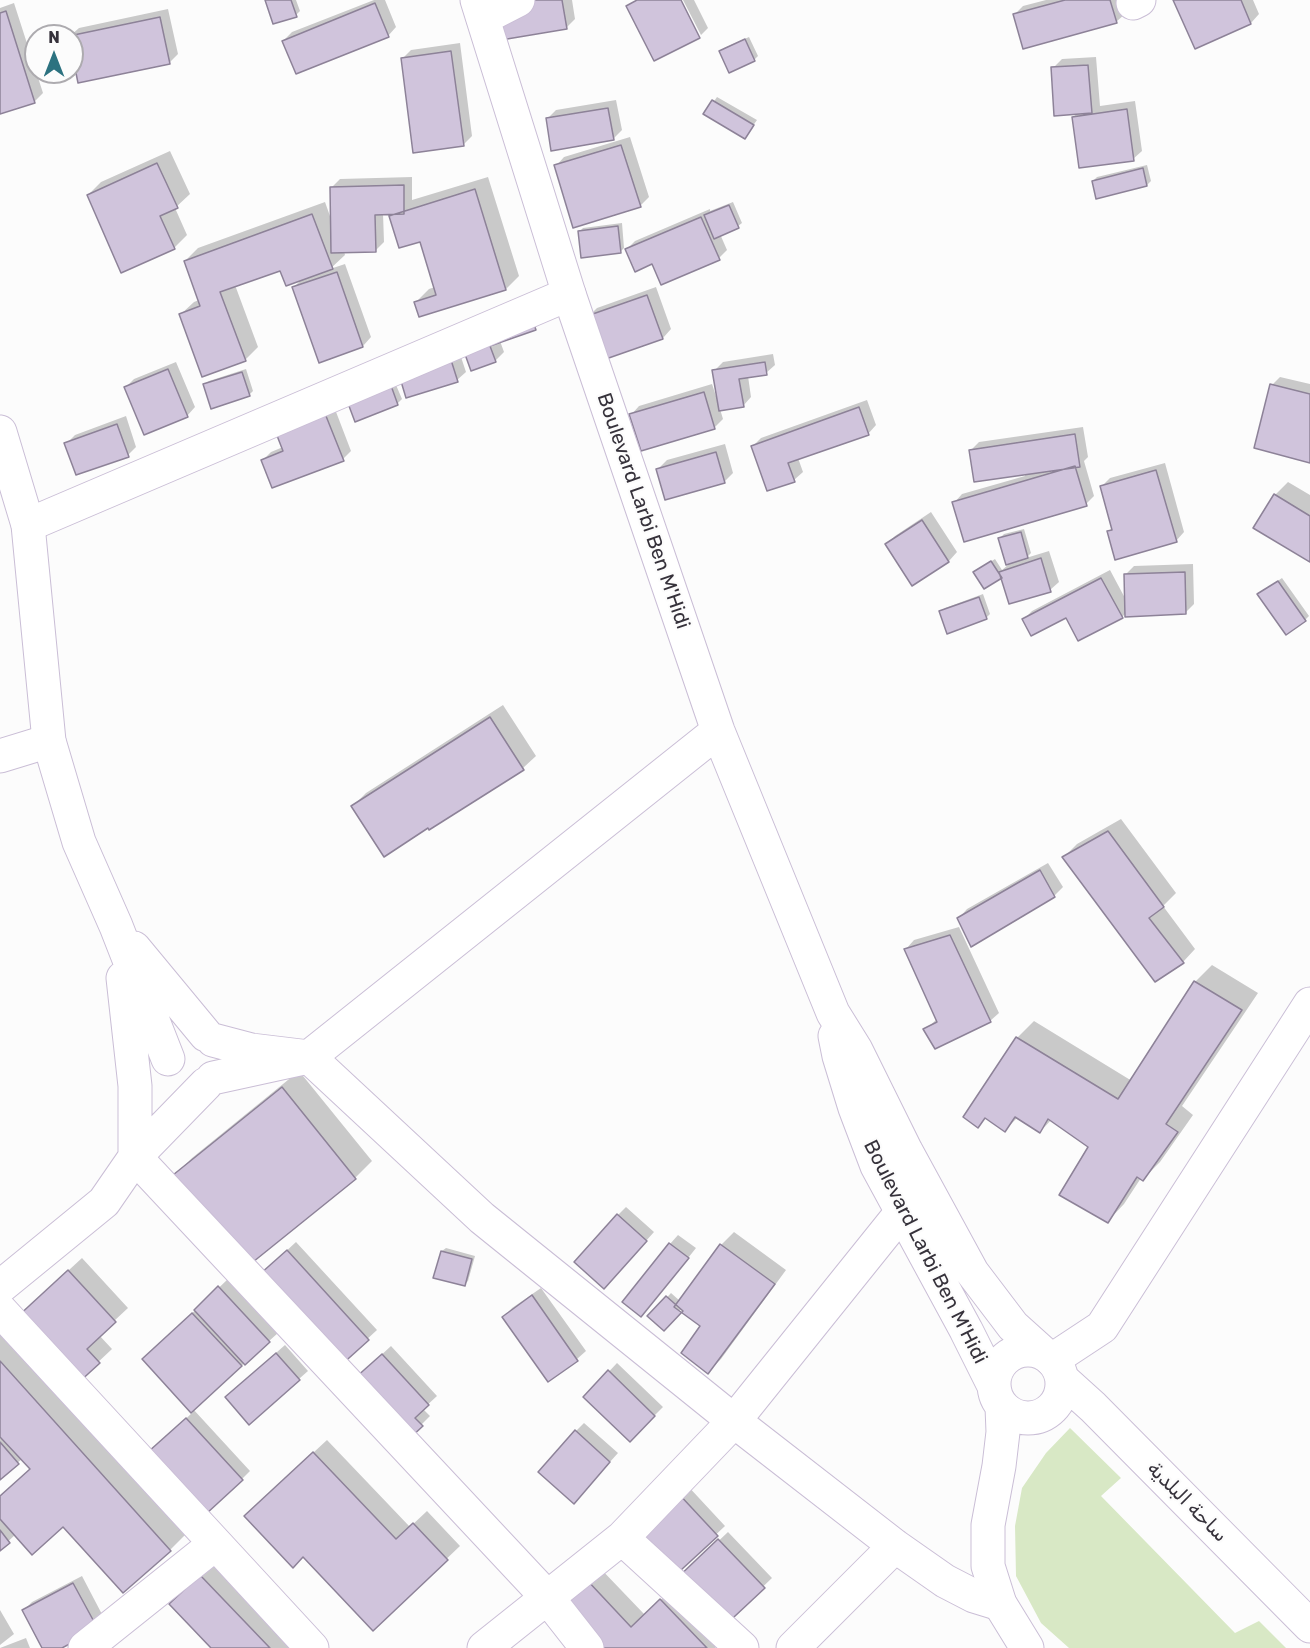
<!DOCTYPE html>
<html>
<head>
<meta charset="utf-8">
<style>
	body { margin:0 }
	#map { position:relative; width:1310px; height:1648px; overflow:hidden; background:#fcfcfc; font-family:Rubik,sans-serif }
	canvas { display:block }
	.north { position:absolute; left:24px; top:24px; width:60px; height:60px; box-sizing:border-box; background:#fcfcfc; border:2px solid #adabaf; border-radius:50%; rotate:0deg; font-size:16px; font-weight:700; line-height:24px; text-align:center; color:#36323b }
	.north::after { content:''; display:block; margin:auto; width:21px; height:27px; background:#2c7280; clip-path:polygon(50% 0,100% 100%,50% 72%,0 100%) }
</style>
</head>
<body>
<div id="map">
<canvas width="1310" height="1648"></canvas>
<div class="north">N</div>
</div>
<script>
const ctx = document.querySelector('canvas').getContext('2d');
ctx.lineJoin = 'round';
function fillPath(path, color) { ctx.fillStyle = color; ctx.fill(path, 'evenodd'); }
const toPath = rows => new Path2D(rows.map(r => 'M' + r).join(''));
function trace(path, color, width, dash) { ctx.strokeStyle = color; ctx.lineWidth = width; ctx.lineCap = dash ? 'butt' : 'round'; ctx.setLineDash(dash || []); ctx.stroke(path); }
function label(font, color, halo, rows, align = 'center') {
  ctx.font = font + ' Rubik,Cairo,sans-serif'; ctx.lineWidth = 4.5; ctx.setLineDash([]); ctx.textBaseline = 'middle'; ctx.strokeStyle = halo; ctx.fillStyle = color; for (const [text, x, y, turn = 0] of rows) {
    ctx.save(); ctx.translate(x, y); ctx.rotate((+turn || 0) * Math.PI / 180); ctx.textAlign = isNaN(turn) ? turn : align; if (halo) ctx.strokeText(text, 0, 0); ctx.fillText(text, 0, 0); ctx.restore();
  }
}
fillPath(toPath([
	[1070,1428,1121,1478,1101,1496,1235,1633,1259,1621,1286,1648,1069,1648,1041,1623,1016,1576,1015,1526,1022,1488,1046,1453]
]), '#d8e8c5');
fillPath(toPath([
	[266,0,296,0,300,11,296,15],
	[374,0,385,0,396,27,388,36,283,41,292,32],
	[496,0,572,0,575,19,567,27],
	[683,0,694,0,708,28,701,35],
	[1046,0,1121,0,1125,14,1116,22,1014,15,1023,6],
	[1175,0,1253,0,1259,14,1251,23,1196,47],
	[14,3,43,93,34,102,0,112,0,8],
	[168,9,178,54,169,63,72,46,72,36,70,36,79,28],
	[749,37,758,56,754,60,721,52,724,48],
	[460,43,472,136,463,145,403,58,411,50],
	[1096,57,1100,106,1135,101,1142,151,1133,159,1073,117,1078,113,1053,68,1062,59],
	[717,97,757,120,745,137,706,113],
	[616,100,622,130,613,139,547,119,556,110],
	[630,137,649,197,640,206,556,166,564,157],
	[170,151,190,194,175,208,187,235,174,248,88,195,101,182],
	[1147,165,1151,181,1147,185,1093,181,1097,177],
	[412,177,412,200,488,177,519,276,506,289,416,302,429,289,435,287,421,240,391,216,394,213,383,213,384,242,376,250,344,251,345,255,330,269,345,264,371,337,363,346,293,288,303,278,281,269,235,285,258,347,245,360,181,314,194,302,199,300,185,261,198,248,325,202,331,219,331,188,340,179],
	[733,202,742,223,738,226,720,234,727,250,719,258,653,262,626,250,635,241,710,209,710,211],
	[622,223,624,248,621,251,579,232,583,228],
	[656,287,671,329,663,338,589,316,597,308],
	[544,320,535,328,500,341,504,352,495,361,459,333],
	[453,333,466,372,457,380,407,396],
	[773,354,775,365,766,373,748,376,751,397,743,406,720,409,723,419,715,427,642,450,631,415,639,406,712,384,716,396,718,396,714,371,723,362],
	[176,362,195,407,187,416,126,387,134,379],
	[246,369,253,391,249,395,205,385,209,381],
	[1280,377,1310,384,1310,461,1272,385],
	[393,378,402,399,398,403,356,420],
	[325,383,351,451,343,459,263,460,271,452,283,447],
	[867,400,876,425,868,434,798,458,803,472,794,480,753,446,761,438],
	[126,416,136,447,128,455,66,444,75,435],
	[1083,427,1088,457,1084,461,1094,496,1086,504,954,503,962,494,1025,476,1025,474,970,451,979,442],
	[725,444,733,473,724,482,658,469,667,460],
	[1165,463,1184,532,1176,541,1109,531,1113,527,1102,486,1110,478],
	[1288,482,1310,495,1310,560,1255,527,1275,495],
	[931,512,957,552,949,561,912,584,887,544,895,536],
	[1024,529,1031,553,1026,558,1049,551,1059,582,1050,590,979,569,995,559,1002,570,1008,565,1000,538,1004,534],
	[1193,564,1194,604,1185,613,1126,613,1122,617,1066,616,1024,619,1032,611,1110,570,1126,600,1125,575,1134,566],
	[1282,578,1309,616,1305,620,1263,591],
	[983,594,990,614,986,618,941,611,945,608],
	[503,705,536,756,523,768,430,828,353,806,366,793],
	[1121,819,1176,893,1163,906,1195,949,1183,962,1064,857,1077,844],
	[1048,863,1063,887,1054,896,972,945,959,918,967,909],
	[959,927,999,1013,990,1021,925,1030,937,1019,906,949,914,940],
	[1212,965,1258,993,1182,1106,1193,1115,1160,1162,1143,1179,1141,1178,1124,1204,1108,1221,1090,1146,1052,1119,1040,1132,1018,1117,1005,1130,986,1117,977,1126,965,1117,1017,1038,1034,1021,1132,1081,1195,982],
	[299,1071,372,1161,355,1178,248,1264,175,1175,192,1158],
	[626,1207,654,1232,612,1279,618,1215],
	[734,1232,786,1270,721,1359,708,1372,703,1326,681,1310,650,1316,671,1293,680,1301,721,1245],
	[678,1235,696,1248,649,1307,670,1244],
	[296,1242,377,1330,339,1365,270,1266],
	[446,1248,475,1256,468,1281,464,1285,442,1251],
	[82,1258,128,1308,99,1335,112,1349,77,1382,31,1305],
	[228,1279,278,1333,193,1409,250,1471,242,1479,159,1444,193,1412,144,1359],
	[541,1288,586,1351,577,1359,548,1380,504,1317,512,1308],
	[0,1326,187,1533,170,1550,63,1525,16,1534,0,1549,0,1497,31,1468,22,1459,0,1477],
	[285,1345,308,1371,249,1423,235,1389],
	[391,1346,437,1396,423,1409,430,1416,410,1436,365,1370],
	[617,1363,663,1407,630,1440,585,1397],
	[584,1423,618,1453,582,1493,576,1431],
	[327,1440,410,1527,427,1511,460,1546,373,1629,259,1503],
	[686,1484,725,1526,668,1580,629,1538],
	[728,1532,772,1578,719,1629,675,1582],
	[214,1563,295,1648,213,1648,171,1604],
	[599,1567,645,1615,674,1587,724,1640,715,1648,597,1648,558,1607],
	[82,1576,105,1620,59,1648,44,1648,24,1610,32,1602],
	[0,1610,14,1634,0,1645],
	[26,1638,30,1648,0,1648]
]), '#0003');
const building = toPath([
	[265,0,291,0,297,17,273,24,265,0],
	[494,0,562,0,567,29,501,40,494,0],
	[637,0,681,0,700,38,654,61,626,6,637,0],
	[1065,0,1110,0,1117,23,1023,49,1013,14,1065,0],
	[1173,0,1241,0,1251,24,1195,49,1173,0],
	[375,3,389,37,296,74,282,41,375,3],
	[6,11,35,103,0,114,0,13,6,11],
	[160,17,170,64,78,83,72,53,72,36,69,36,160,17],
	[745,39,755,61,729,73,719,51,745,39],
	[451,51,464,146,413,153,401,58,451,51],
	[1088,65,1092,113,1054,116,1051,67,1088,65],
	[712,100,754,125,745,139,703,114,712,100],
	[608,108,614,140,551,151,546,118,608,108],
	[1127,109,1134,161,1079,168,1072,117,1127,109],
	[621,145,641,207,573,228,554,165,621,145],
	[157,163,178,208,160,216,175,249,121,273,87,195,157,163],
	[1143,168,1147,186,1096,199,1092,181,1143,168],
	[404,185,404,214,375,215,376,252,331,253,330,187,404,185],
	[475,189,506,290,419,317,414,302,436,295,420,242,399,248,389,216,475,189],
	[729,205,739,228,714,239,704,215,729,205],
	[312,214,333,269,286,286,280,271,220,292,246,361,202,377,179,314,200,306,184,261,312,214],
	[701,217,720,260,661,285,652,264,635,272,625,249,701,217],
	[618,226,621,253,581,258,578,231,618,226],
	[337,272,363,347,319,363,292,287,337,272],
	[647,295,663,339,603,360,587,316,647,295],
	[528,307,536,330,490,346,496,362,471,371,457,332,528,307],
	[445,341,458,382,406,398,394,358,445,341],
	[765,362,767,375,739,379,744,407,719,411,712,370,765,362],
	[168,369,188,417,144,435,124,387,168,369],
	[242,372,250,396,211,409,203,384,242,372],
	[389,380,398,405,355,422,346,398,389,380],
	[1270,384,1310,394,1310,463,1254,448,1270,384],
	[316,391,344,461,272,488,261,460,283,451,267,410,316,391],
	[704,392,715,429,641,451,629,414,704,392],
	[859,407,869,435,788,463,795,482,767,491,751,446,859,407],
	[117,424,129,457,76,475,64,443,117,424],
	[1075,434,1080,467,974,482,969,450,1075,434],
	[716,452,725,483,665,500,656,469,716,452],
	[1075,466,1087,506,964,542,952,502,1075,466],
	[1156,470,1177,542,1115,560,1107,531,1112,530,1100,486,1156,470],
	[1274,494,1310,516,1310,562,1253,528,1274,494],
	[922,520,949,562,912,586,885,544,922,520],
	[1021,532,1028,558,1006,565,998,538,1021,532],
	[1041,558,1051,592,1009,604,999,572,1041,558],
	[991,561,1002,578,984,589,973,572,991,561],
	[1185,572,1186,614,1125,617,1124,574,1185,572],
	[1101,578,1123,618,1078,641,1066,618,1031,636,1022,619,1101,578],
	[1278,581,1306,621,1286,635,1257,594,1278,581],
	[979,597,987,619,947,634,939,611,979,597],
	[490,717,524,770,429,830,428,828,384,857,351,806,490,717],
	[1108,831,1164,907,1149,918,1184,963,1155,982,1062,857,1108,831],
	[1040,870,1055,897,971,947,957,918,1040,870],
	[950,935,991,1022,935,1049,923,1029,937,1022,904,949,950,935],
	[1194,981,1242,1010,1166,1124,1178,1132,1143,1181,1137,1177,1108,1223,1059,1195,1088,1147,1048,1119,1040,1133,1015,1117,1005,1132,985,1118,978,1128,963,1117,1016,1037,1118,1099,1194,981],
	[282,1087,356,1179,248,1266,173,1175,282,1087],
	[617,1214,647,1241,604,1289,574,1262,617,1214],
	[669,1243,689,1258,641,1317,622,1302,669,1243],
	[720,1244,775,1284,708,1374,681,1353,700,1326,674,1307,720,1244],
	[287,1250,369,1340,339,1367,260,1274,287,1250],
	[441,1251,472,1259,465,1286,433,1278,441,1251],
	[68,1270,116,1322,87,1349,100,1363,77,1384,16,1318,68,1270],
	[218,1286,270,1342,245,1365,194,1310,218,1286],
	[532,1295,578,1361,548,1382,502,1317,532,1295],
	[666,1296,683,1311,664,1331,647,1316,666,1296],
	[192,1313,242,1366,191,1413,142,1359,192,1313],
	[276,1353,300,1380,249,1425,225,1397,276,1353],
	[382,1354,429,1405,415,1418,423,1426,410,1438,355,1378,382,1354],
	[0,1361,171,1551,123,1593,63,1527,32,1555,0,1519,0,1496,30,1469,0,1437,0,1361],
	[608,1370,655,1416,630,1442,583,1397,608,1370],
	[186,1418,243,1480,206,1514,148,1452,186,1418],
	[575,1430,610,1462,574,1504,538,1472,575,1430],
	[0,1442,19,1464,0,1480,0,1442],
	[313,1452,396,1539,413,1523,448,1560,373,1631,303,1557,293,1568,244,1516,313,1452],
	[677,1492,718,1536,668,1582,627,1538,677,1492],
	[0,1530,10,1543,0,1551,0,1530],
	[718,1539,765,1588,719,1631,673,1582,718,1539],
	[200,1575,270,1648,211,1648,169,1604,200,1575],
	[586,1579,631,1627,660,1599,707,1648,595,1648,556,1607,586,1579],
	[73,1583,98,1629,62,1648,42,1648,22,1610,73,1583]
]);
fillPath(building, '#d0c4dc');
trace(building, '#8d8298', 1.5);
const street = toPath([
	[1133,3,1139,0],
	[483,18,518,0],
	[28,525,569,294],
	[0,756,49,741],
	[309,1057,482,1218,734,1421,895,1546,945,1581,974,1596,1000,1604],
	[135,1157,547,1597,587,1648],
	[0,1310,312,1648],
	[1052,1360,1102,1327,1310,1004],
	[622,1538,742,1648],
	[85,1648,215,1544],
	[484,1648,622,1538,734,1421,901,1213,926,1197],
	[793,1648,895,1546]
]);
const secondary = toPath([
	[477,0,569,294,718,731,833,1013,856,1050,906,1151,972,1272,1013,1326,1043,1353],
	[0,432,28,525,49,741,79,842,116,926,168,1059],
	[134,948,206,1035],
	[123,978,135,1086,135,1157],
	[835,1036,839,1056,855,1108,877,1166,966,1330,994,1386],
	[213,1040,251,1050,309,1057,213,1078],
	[309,1057,718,731],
	[0,1287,104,1202,135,1157,206,1084],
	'994 1384a34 34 0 1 1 68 0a34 34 0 1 1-68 0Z',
	[1062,1379,1093,1407,1310,1626],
	[1002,1407,1003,1432,999,1466,988,1525,988,1566,1000,1604,1027,1648]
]);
trace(street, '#cabed6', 35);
trace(secondary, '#cabed6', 35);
trace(street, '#fff', 33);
trace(secondary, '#fff', 33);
label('20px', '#36323b', '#fcfcfc', [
	["Boulevard Larbi Ben M'Hidi",643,511,71],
	["Boulevard Larbi Ben M'Hidi",925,1252,63],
	["ساحة البلدية",1187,1502,45]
]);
</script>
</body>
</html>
